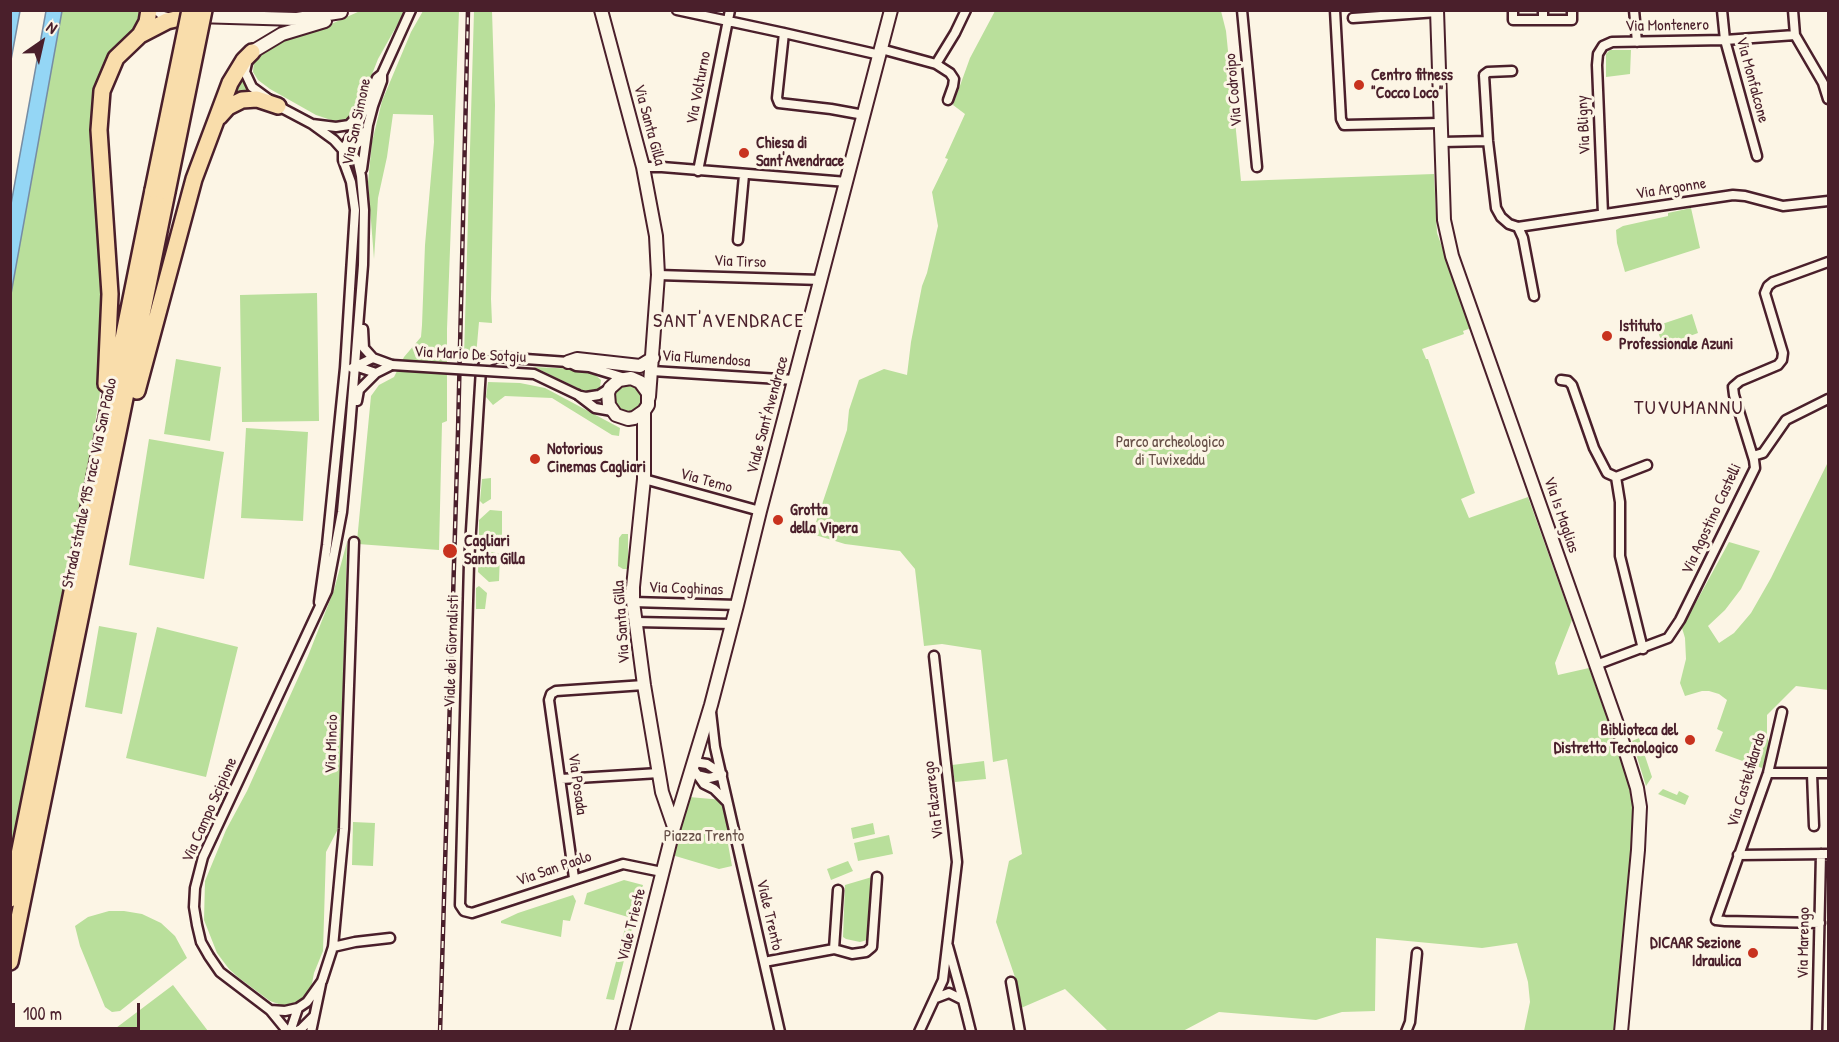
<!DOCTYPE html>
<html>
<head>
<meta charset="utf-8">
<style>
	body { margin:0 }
	#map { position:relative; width:1839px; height:1042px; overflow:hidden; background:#fcf5e5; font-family:"Patrick Hand",sans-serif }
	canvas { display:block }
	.frame { position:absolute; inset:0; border:12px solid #4a1f2b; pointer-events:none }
	.north { position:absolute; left:12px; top:12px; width:60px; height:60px; -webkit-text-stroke:4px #fcf5e5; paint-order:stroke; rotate:34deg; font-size:16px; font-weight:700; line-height:24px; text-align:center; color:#4a1f2b }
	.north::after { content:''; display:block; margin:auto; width:21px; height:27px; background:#4a1f2b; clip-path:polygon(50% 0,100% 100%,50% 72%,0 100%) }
	.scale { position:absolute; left:12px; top:1003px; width:128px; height:27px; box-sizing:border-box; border:3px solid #4a1f2b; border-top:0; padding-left:8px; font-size:18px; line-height:21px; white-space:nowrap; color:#4a1f2b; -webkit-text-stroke:4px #fcf5e5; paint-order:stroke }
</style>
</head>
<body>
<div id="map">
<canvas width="1839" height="1042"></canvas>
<div class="frame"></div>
<div class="north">N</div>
<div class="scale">100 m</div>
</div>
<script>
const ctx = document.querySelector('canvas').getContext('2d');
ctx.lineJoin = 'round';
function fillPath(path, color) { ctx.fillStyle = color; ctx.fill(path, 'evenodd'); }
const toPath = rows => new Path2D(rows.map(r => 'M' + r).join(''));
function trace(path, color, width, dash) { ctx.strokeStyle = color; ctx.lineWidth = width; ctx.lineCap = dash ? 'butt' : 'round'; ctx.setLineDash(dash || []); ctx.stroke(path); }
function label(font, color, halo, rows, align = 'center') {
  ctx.font = font + ' "Patrick Hand",sans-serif'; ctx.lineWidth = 6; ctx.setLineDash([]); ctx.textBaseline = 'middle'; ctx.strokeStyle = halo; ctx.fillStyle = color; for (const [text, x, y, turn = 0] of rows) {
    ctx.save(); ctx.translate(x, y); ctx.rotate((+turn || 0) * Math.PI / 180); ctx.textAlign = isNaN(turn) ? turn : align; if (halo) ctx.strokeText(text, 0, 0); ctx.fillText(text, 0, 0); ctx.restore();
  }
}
fillPath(toPath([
	[62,11,146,11,145,18,102,73,106,288,102,379,90,456,51,646,49,672,10,870,11,294],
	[360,11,405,11,378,59,367,87,365,100,354,115,347,119,334,121,316,115,270,89,258,80,253,72,254,62,257,56,282,39,320,29],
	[423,11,459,11,447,329,447,421,442,423,439,550,358,544,357,541,371,396,379,385,394,377,404,357,421,337,422,325,425,245,434,142,433,115,393,114,387,157,378,198,374,259,368,182,372,142,382,101,411,32],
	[474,11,492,11,495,105,491,299,492,323,479,322,476,356,464,356],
	[995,11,1221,11,1226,31,1241,181,1434,174,1437,233,1471,328,1463,331,1464,334,1422,349,1426,359,1428,359,1475,493,1461,499,1469,518,1528,497,1572,620,1555,663,1558,675,1589,668,1627,774,1632,804,1633,827,1617,1031,1524,1031,1530,1002,1528,982,1517,943,1482,948,1376,938,1375,1011,1342,1012,1316,1020,1219,1012,1183,1031,1108,1031,1065,989,1021,1008,1016,980,996,922,1009,861,1022,854,1007,759,993,762,981,650,942,644,924,646,915,569,900,551,845,544,812,534,847,430,849,410,859,380,884,369,907,375,911,342,922,286,927,273,938,226,932,192,948,159,945,158,965,114,953,105,970,58],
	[1610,50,1631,50,1630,74,1606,77,1606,54],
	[240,77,243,78,257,96,228,101],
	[1691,208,1700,248,1625,272,1617,243,1616,230,1623,226,1668,216,1668,213],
	[317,293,319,421,242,422,240,295],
	[1692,314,1698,333,1663,346,1656,326],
	[176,359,221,367,210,441,164,434],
	[534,367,577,369,594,374,601,380,600,387,594,392,584,391],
	[488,382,520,383,545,388,620,428,619,436,612,435,552,398,505,396,493,405,486,397],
	'613 399a15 15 0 1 1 30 0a15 15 0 1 1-30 0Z',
	[246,428,308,432,303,521,241,518],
	[149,439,224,452,204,579,129,565],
	[1828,462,1828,690,1796,686,1767,715,1767,736,1770,746,1762,768,1715,751,1723,732,1717,729,1727,700,1719,694,1709,691,1702,691,1685,696,1680,683,1686,659,1685,638,1682,628,1729,542,1760,551,1741,589,1725,610,1708,626,1719,643,1734,633,1751,613,1771,578],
	[491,478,491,499,483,504,480,501,482,479],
	[490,510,502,511,502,537,479,540,479,520],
	[622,534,628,534,628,569,623,569,618,566,619,538],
	[347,542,339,827,326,852,323,951,314,973,311,989,299,1001,284,1006,270,1001,239,978,229,969,217,953,204,920,205,881,226,830,247,791,308,656,334,590],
	[479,549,500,554,499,581,489,582,478,572],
	[479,586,487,593,485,609,476,609,476,588],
	[99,626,137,633,122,714,85,707],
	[157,627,238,647,206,777,126,758],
	[1639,738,1652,777,1646,786,1632,741],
	[984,761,986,779,955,782,952,765],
	[1663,789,1677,795,1679,791,1689,796,1685,805,1658,794],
	[689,797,723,800,733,842,728,844,732,866,719,869,672,855],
	[353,822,375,823,373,866,352,865],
	[873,823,875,834,853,839,851,828],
	[889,835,893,854,858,861,854,843],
	[848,861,853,871,831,880,827,869],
	[872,877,869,934,867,940,860,942,846,939,843,937,845,885],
	[624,880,643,885,614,1000,606,999,628,917,584,904,587,893],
	[573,895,576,901,570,921,563,920,561,937,501,923,501,921,518,913],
	[109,911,124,911,142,914,161,923,175,936,187,958,120,1011,112,1012,105,1007,80,946,75,926,88,917],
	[173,985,208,1031,112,1031]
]), '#b9df9b');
const water = toPath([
	[11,10,20,11,11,60,10,11,11,10],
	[46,11,62,11,11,294,11,204,46,11]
]);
fillPath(water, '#94d6f5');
trace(water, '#768da4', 1.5);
const street = toPath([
	[156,10,163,16,171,18],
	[677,10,784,33,880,55],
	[1242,10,1257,167],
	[1335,10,1341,119,1344,125,1440,123],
	[1513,10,1513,20,1572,20,1572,10],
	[1543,10,1543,20],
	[1634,10,1637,42],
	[1722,10,1725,40,1757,156],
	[1793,10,1795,35,1823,83,1828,99],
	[1353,18,1437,12],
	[784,33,777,98,779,103,831,109,864,115],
	[881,49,936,64,950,73,954,79,953,86,948,100],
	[247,63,245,72,252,87,278,106,312,124,334,140,343,150,353,155,358,162,361,176,364,210,363,265,350,428,342,512,327,591,203,857,195,888,194,907,197,925,201,942,209,956,220,972,270,1010,288,1032],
	[936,64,955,33,966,10],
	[1512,71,1488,72,1484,75,1488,141,1496,208,1501,217,1509,224,1518,227,1523,238,1534,296],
	[312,124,336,127,349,125,360,113],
	[1442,142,1488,141],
	[344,150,353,148,361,140,365,132],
	[643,167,662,167,847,182],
	[362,169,368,125,373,106,382,81,382,74],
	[698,171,730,10],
	[1603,214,1597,65,1598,54,1603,46,1612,42,1725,40,1795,35],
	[1518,227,1733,195,1745,196,1783,206,1828,201],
	[738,240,744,175],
	[658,275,821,280],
	[363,329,364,348,373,358],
	[355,366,376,373,392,365],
	[352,368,373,358,392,365],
	[652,371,795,380],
	[625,378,589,367,576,366,568,362,497,357,485,363,481,369,469,563,460,905,464,911,472,913,623,864,662,872],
	[1561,380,1568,381,1572,385,1594,448,1607,473,1616,477,1620,502,1620,556,1643,649],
	[578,395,595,408,612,411],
	[581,396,586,397,599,395,610,388],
	[357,401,359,390,376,373],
	[1753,456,1763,453,1786,420,1828,399],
	[1616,477,1647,465],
	[644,479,760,511],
	[319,602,327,545,345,368,355,210,351,182,343,160,343,150,360,120,377,78,382,74,411,10],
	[633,602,737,605],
	[636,622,732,624],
	[1596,665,1668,638,1680,620,1755,468,1754,460,1734,395,1733,387,1740,381,1778,365,1782,360,1783,353,1765,293,1768,286,1773,282,1828,262],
	[711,712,715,747,780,1032],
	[1782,712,1768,773,1716,920,1725,921,1820,923],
	[694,762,707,764,722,774],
	[692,767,704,784,714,789,727,802],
	[1768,773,1828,773],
	[1812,774,1814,826],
	[697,775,709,778,722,775],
	[561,779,659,773],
	[1738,855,1828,854],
	[574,878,549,700,551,694,556,691,644,685],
	[948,946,963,1000],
	[333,947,355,942,390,938],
	[834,949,838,890],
	[764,962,834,949,852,954,866,952,872,947,877,877],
	[1011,982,1020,1032],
	[936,998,949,993,963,1000,971,1032],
	[270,1010,285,1011,298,1008,307,1002,322,981,333,947,344,829,354,542],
	[290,1032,298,1008],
	[295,1032,301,1029,314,1016],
	[311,1032,321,984],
	[919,1032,943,980,957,862,934,656],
	[1406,1032,1410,1022,1417,953],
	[1817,1032,1821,854]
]);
const secondary = toPath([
	[601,10,643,167,656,236,658,275,649,397],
	[1437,10,1444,220,1452,256,1617,724,1637,788,1640,807,1638,850,1621,1032],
	[196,16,297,19,341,12],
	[252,52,282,34,325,21],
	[568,362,577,359,640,366,653,358],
	[644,411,634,418,628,419,616,415,609,405,608,393,610,388,619,380,631,378,640,382,648,393,648,405,644,411,644,479,633,587,633,602,644,685,662,792,674,827],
	[622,1032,674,827,711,705,737,605,760,511,891,10]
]);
const highway = toPath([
	[140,35,147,22,149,10],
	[219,117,228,107,242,100,257,99,278,106],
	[106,384,110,294,99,130,102,91,116,58,140,35,167,21,180,18],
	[137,391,194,179,230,83,244,60,252,52],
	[10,899,153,190],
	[10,962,167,192]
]);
trace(street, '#4a1f2b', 13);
trace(secondary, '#4a1f2b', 16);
trace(highway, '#4a1f2b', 20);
trace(street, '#fcf5e5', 8);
trace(secondary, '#fcf5e5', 12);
trace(highway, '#f9ddab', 15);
const rail = toPath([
	[440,1032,458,431,468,10]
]);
trace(rail, '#4a1f2b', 4.5);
trace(rail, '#fcf5e5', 2, [7]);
const streetBridge = toPath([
	[392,365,534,374,578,395]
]);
const highwayBridge = toPath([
	[153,190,190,10],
	[167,192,204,10]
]);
trace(streetBridge, '#4a1f2b', 13, []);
trace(highwayBridge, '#4a1f2b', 20, []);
trace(streetBridge, '#fcf5e5', 8);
trace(highwayBridge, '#f9ddab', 15);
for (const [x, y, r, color] of [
	[1359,85,6,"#c8321e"],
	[744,153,6,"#c8321e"],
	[1607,336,6,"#c8321e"],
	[535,459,6,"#c8321e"],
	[778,520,6,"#c8321e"],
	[450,551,8,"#c8321e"],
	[1690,740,6,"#c8321e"],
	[1753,953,6,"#c8321e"]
]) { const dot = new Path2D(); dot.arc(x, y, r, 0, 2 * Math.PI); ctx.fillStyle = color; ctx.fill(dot); trace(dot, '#fcf5e5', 2); }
label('16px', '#4a1f2b', '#fcf5e5', [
	["Via Montenero",1667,26,-1],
	["Via Monfalcone",1752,80,75],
	["Via Volturno",699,88,-79],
	["Via Codroipo",1234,90,-95],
	["Via San Simone",357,122,-78],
	["Via Santa Gilla",649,125,75],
	["Via Bligny",1584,125,-93],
	["Via Argonne",1671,189,-9],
	["Via Tirso",740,262,2],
	["Via Mario De Sotgiu",470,355,3],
	["Via Flumendosa",706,359,4],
	["Viale Sant'Avendrace",768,415,-75],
	["Via Temo",706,481,16],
	["Strada statale 195 racc Via San Paolo",90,483,-78],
	["Via Is Maglias",1561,515,71],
	["Via Agostino Castelli",1712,519,-65],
	["Via Coghinas",686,589,2],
	["Via Santa Gilla",622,622,-94],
	["Viale dei Giornalisti",452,651,-88],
	["Via Mincio",332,744,-88],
	["Via Castelfidardo",1747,780,-73],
	["Via Posada",577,784,82],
	["Via Falzarego",934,800,-97],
	["Via Campo Scipione",210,810,-66],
	["Via San Paolo",554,869,-19],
	["Viale Trento",769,915,77],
	["Viale Trieste",632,925,-76],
	["Via Marengo",1804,943,-89]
]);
label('bold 16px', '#4a1f2b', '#fcf5e5', [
	["Centro fitness",1371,76],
	["\"Cocco Loco\"",1371,94],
	["Chiesa di",756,144],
	["Sant'Avendrace",756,162],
	["Istituto",1619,327],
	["Professionale Azuni",1619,345],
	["Notorious",547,450],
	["Cinemas Cagliari",547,468],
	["Grotta",790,511],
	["della Vipera",790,529],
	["Cagliari",464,542],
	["Santa Gilla",464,560],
	["Biblioteca del",1678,731,"right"],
	["Distretto Tecnologico",1678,749,"right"],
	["DICAAR Sezione",1741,944,"right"],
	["Idraulica",1741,962,"right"]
], 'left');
label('16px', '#664f47', '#fcf5e5', [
	["Parco archeologico",1170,443],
	["di Tuvixeddu",1170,461],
	["Piazza Trento",704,837]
]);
ctx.letterSpacing = '1.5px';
label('20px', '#4a1f2b', '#fcf5e5', [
	["SANT'AVENDRACE",729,322],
	["TUVUMANNU",1689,409]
]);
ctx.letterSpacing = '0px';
</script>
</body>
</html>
